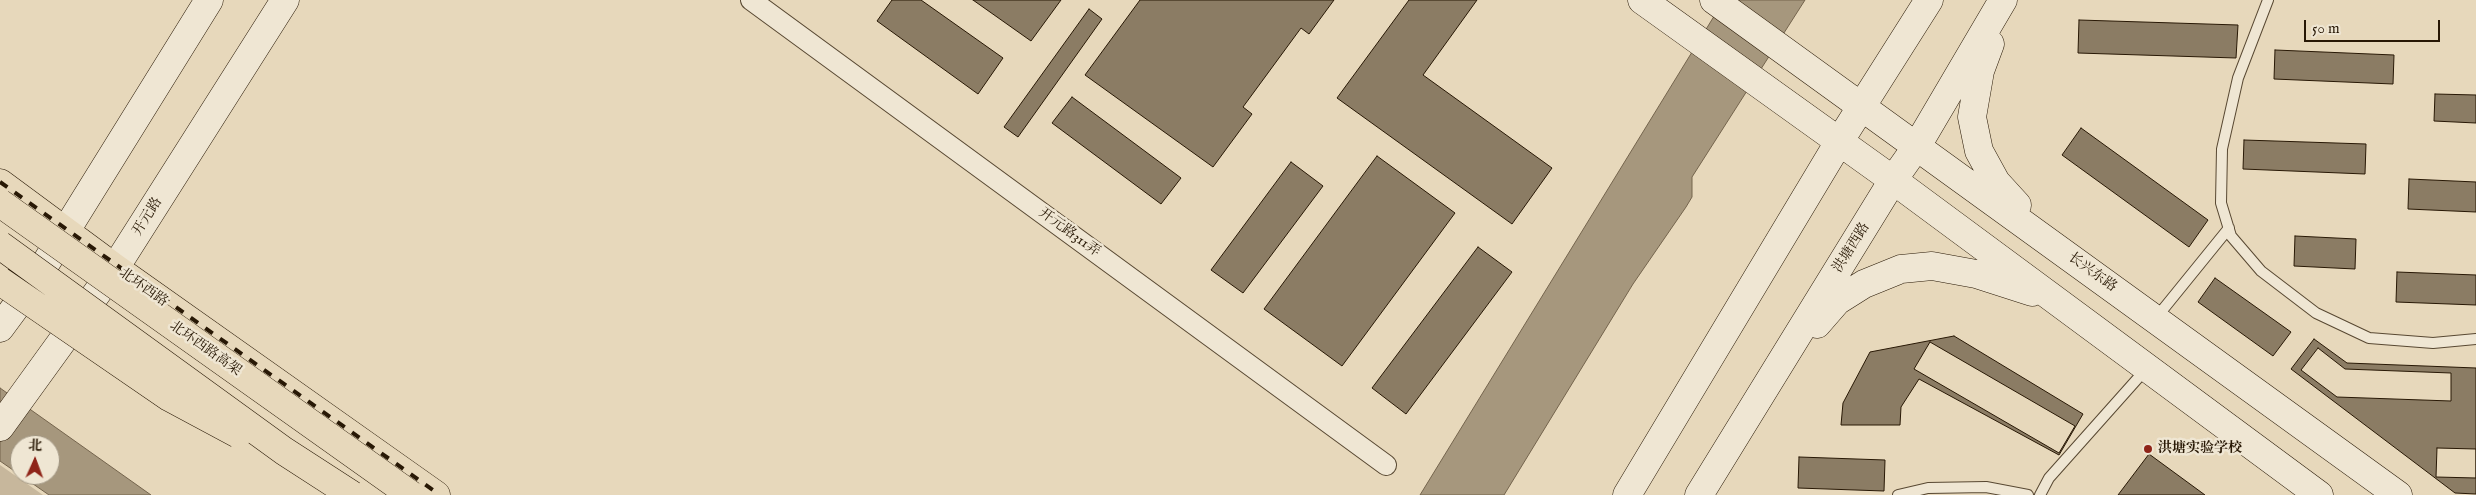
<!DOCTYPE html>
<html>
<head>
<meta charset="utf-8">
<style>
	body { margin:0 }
	#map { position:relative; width:2476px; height:495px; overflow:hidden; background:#e7d8bb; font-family:"IM FELL English","Noto Serif SC",serif }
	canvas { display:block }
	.north { position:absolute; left:10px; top:435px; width:50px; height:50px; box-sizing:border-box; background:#efe6d3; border:1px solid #9f9481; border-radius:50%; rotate:2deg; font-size:14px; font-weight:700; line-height:20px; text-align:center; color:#281805 }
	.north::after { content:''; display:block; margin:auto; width:18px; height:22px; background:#8f2418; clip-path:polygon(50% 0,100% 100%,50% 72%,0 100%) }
	.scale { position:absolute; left:2304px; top:20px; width:136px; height:22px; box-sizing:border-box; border:2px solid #281805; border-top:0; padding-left:6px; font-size:15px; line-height:18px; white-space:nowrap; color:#281805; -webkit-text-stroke:4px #efe6d3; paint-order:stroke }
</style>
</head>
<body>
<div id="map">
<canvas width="2476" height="495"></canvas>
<div class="north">北</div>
<div class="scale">50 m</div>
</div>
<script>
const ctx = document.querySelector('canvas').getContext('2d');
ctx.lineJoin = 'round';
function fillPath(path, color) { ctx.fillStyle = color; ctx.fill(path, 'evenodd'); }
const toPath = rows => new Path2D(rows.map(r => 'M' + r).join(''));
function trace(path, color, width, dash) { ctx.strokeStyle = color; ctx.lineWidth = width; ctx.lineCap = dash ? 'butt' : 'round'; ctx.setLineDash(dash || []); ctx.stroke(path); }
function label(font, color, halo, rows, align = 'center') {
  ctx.font = font + ' "IM FELL English","Noto Serif SC",serif'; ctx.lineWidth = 5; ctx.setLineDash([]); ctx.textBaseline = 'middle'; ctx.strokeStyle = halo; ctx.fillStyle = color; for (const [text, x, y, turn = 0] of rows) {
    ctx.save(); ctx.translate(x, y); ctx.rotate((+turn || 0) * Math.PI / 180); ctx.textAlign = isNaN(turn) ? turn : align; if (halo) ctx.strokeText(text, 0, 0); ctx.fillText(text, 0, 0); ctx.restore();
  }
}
fillPath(toPath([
	[0,465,43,495,0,495]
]), '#c7b79c');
const water = toPath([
	[1724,0,1805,0,1692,177,1692,197,1686,207,1633,284,1504,495,1420,495,1724,0],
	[0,388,151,495,49,495,0,461,0,388],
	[20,445,50,445,50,475,20,475,20,445]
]);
fillPath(water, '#a6977d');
trace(water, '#74644d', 1);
const building = toPath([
	[892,0,921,0,1003,58,978,94,877,21,892,0],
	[973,0,1061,0,1031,41,973,0],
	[1140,0,1334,0,1309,34,1301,28,1243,107,1252,114,1213,167,1085,75,1140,0],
	[1409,0,1477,0,1423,75,1552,168,1512,224,1337,98,1409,0],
	[1089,9,1102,19,1018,137,1004,127,1089,9],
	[2079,20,2238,25,2236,58,2078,53,2079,20],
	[2275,50,2394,55,2393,84,2274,79,2275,50],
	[2435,94,2476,95,2476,123,2434,121,2435,94],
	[1072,97,1181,178,1161,204,1052,123,1072,97],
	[2081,128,2208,220,2189,247,2062,155,2081,128],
	[2244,140,2366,144,2365,174,2243,169,2244,140],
	[1377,156,1455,213,1342,366,1264,309,1377,156],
	[1291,162,1323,186,1243,293,1211,270,1291,162],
	[2409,179,2476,182,2476,212,2408,209,2409,179],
	[2295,236,2356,239,2355,269,2294,266,2295,236],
	[1478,247,1512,272,1406,414,1372,388,1478,247],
	[2397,272,2476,275,2476,305,2396,302,2397,272],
	[2215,278,2291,332,2273,356,2198,302,2215,278],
	[1954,336,2083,414,2059,455,1919,379,1901,407,1900,425,1841,425,1843,403,1870,352,1954,336],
	[2314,339,2347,363,2476,368,2476,494,2455,493,2291,369,2314,339],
	[1930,342,2075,426,2059,453,1914,369,1930,342],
	[2318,348,2345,369,2451,373,2451,401,2337,397,2301,370,2318,348],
	[2437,448,2476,449,2476,478,2436,477,2437,448],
	[2149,454,2205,495,2118,495,2149,454],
	[1799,457,1885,460,1884,491,1798,488,1799,457]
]);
fillPath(building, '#8b7c64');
trace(building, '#281805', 1);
const service = toPath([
	[2268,0,2238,78,2222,149,2221,203,2231,236,2261,271,2316,313,2369,338,2433,343,2476,339],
	[2156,318,2229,228],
	[1898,495,1928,488,1986,487,2028,495],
	[2040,495,2049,478,2147,368]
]);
const minor = toPath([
	[751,0,1386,465]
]);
const secondary = toPath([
	[1642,0,1893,180,2319,495],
	[1714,0,2398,495],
	[1990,44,1980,71,1972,117,1979,151,1996,182,2017,205],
	[1817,324,1837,301,1864,284,1901,269,1932,266,1976,274,2032,292],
	[0,328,34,282,209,0],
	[0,427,115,268,285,0],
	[1627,495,1839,142,1929,0],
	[1699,495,1893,180,1917,146,2003,0]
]);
const primary = toPath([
	[0,183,115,268,436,495]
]);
trace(service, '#584832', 12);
trace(minor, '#584832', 22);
trace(secondary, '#281805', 29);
trace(primary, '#281805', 29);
trace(service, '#efe6d3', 10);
trace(minor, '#efe6d3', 20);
trace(secondary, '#efe6d3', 28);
trace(primary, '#e7d8bb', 28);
trace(toPath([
	[0,182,440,495],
	[0,212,397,495]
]), '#281805', 4, [9, 9]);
const trunkBridge = toPath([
	[0,203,411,495],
	[0,245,284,451,352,495],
	[0,281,169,397,238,434]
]);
trace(trunkBridge, '#281805', 29, []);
trace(trunkBridge, '#e7d8bb', 28);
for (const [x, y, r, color] of [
	[2148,449,5,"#8f2418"]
]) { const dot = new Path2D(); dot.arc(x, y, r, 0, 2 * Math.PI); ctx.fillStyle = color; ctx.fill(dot); trace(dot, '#efe6d3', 2); }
label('14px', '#281805', '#efe6d3', [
	["开元路",148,217,-58],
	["开元路311弄",1069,233,36],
	["洪塘西路",1852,248,-58],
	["长兴东路",2092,273,36],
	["北环西路",143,288,35],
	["北环西路高架",205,349,35]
]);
label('bold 14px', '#281805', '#efe6d3', [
	["洪塘实验学校",2158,449]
], 'left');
</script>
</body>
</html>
